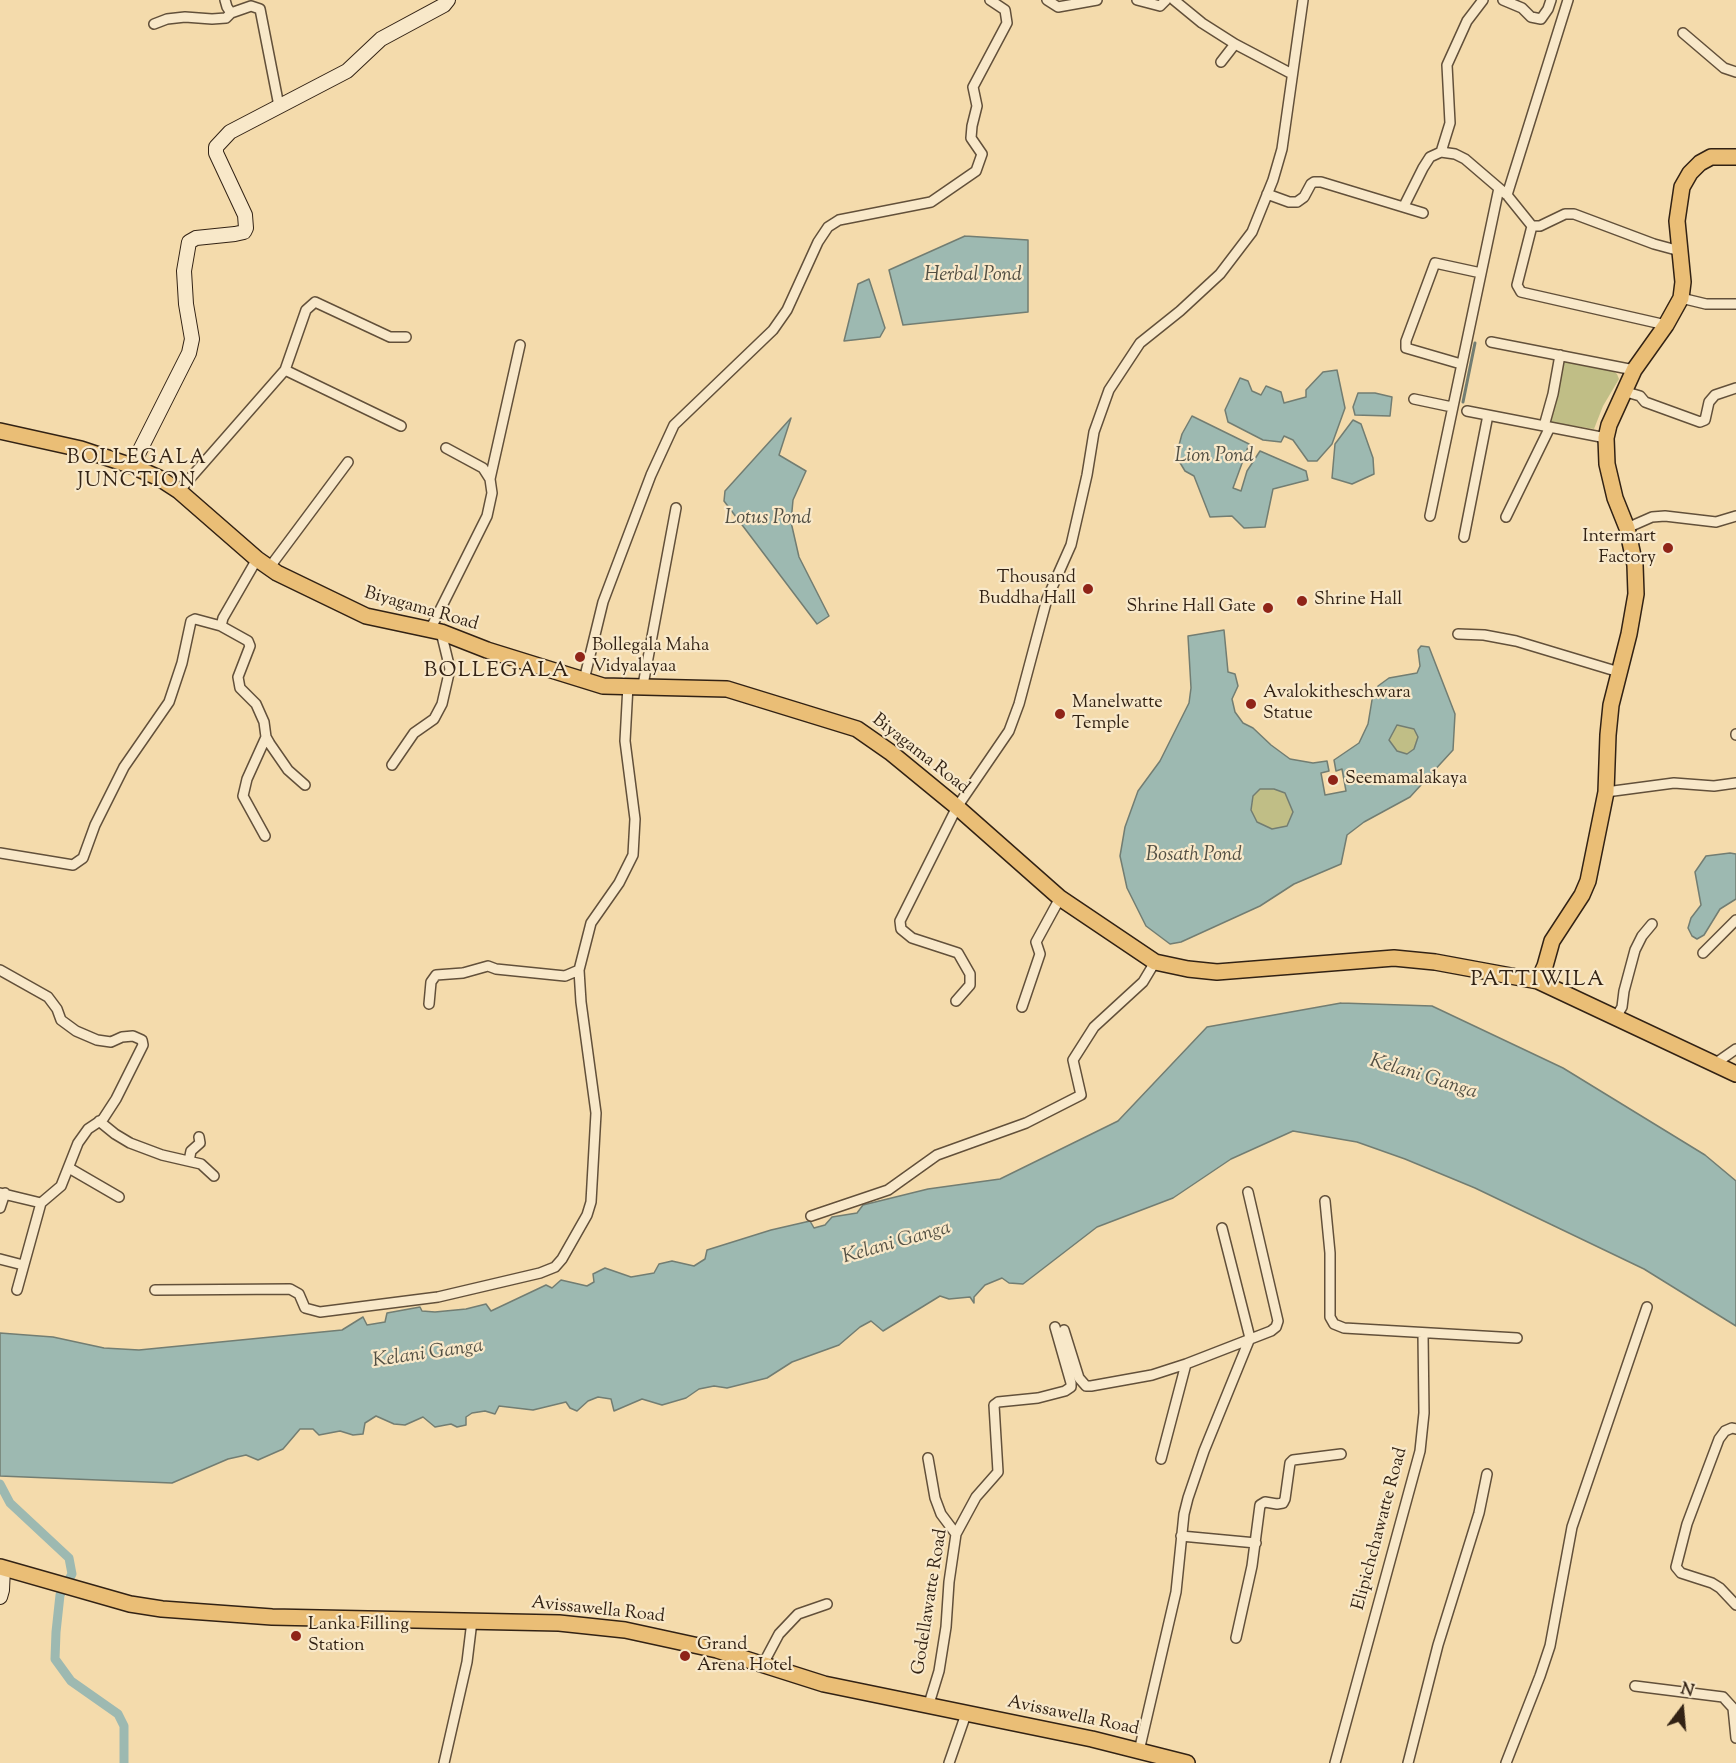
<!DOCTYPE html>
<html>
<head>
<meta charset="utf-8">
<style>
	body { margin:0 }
	#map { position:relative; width:1736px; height:1763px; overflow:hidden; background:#f4dbac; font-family:"Sorts Mill Goudy",serif }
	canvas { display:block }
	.north { position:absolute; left:1652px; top:1679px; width:60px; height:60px; -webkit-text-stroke:4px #f8e8c9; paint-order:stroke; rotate:16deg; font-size:16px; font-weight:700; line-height:24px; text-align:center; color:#322214 }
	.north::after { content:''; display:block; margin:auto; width:21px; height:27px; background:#322214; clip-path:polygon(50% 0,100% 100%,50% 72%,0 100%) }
</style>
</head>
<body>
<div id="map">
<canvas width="1736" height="1763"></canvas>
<div class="north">N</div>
</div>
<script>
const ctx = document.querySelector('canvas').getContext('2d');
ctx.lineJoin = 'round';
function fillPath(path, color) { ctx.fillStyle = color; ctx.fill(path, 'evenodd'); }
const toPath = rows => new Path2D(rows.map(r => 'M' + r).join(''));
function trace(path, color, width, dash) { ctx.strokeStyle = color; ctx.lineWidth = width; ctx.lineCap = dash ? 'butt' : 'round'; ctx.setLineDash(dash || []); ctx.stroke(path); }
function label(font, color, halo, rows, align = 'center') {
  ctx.font = font + ' "Sorts Mill Goudy",serif'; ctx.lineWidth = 4.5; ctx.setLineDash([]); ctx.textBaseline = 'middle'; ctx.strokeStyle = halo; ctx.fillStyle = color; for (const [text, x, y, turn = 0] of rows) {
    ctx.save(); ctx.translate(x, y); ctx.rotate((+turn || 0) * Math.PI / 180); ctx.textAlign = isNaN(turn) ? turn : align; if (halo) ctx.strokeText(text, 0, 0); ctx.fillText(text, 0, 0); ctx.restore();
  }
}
fillPath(toPath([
	[1563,359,1608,367,1617,374,1619,379,1603,406,1594,429,1549,422],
	[1397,725,1414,729,1418,737,1414,749,1407,754,1397,751,1389,740],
	[1260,789,1274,789,1285,793,1293,812,1287,826,1272,829,1257,822,1251,810,1253,796]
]), '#c0be86');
const water = toPath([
	[965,236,1028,240,1028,312,903,325,889,270,965,236],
	[869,279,885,328,880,337,844,341,858,284,869,279],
	[1337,370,1345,408,1332,444,1317,461,1308,461,1293,440,1284,436,1281,442,1263,440,1228,422,1225,410,1240,378,1248,381,1252,391,1261,395,1266,386,1281,392,1284,403,1306,397,1306,390,1323,372,1337,370],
	[1358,393,1375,393,1392,397,1390,416,1355,415,1353,407,1358,393],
	[1192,416,1249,444,1233,488,1241,491,1247,471,1260,451,1306,471,1308,480,1273,489,1265,527,1244,528,1232,516,1210,517,1194,476,1185,471,1176,456,1182,434,1192,416],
	[791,418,779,455,806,471,793,500,791,522,799,557,829,616,817,624,724,501,725,491,791,418],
	[1353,420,1361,424,1373,458,1374,474,1352,484,1332,478,1335,444,1353,420],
	[1224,630,1228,672,1235,674,1238,686,1232,699,1235,712,1243,723,1253,728,1271,745,1290,759,1313,763,1327,761,1329,771,1321,773,1325,795,1346,791,1342,769,1336,771,1334,760,1359,743,1368,724,1372,700,1378,686,1389,678,1417,673,1420,666,1418,650,1421,646,1429,647,1455,714,1453,750,1410,797,1364,822,1347,835,1341,864,1294,884,1260,906,1181,942,1170,944,1146,926,1127,888,1120,856,1125,827,1138,791,1160,761,1189,703,1191,688,1188,636,1224,630],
	[1397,725,1414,729,1418,737,1414,749,1407,754,1397,751,1389,740,1397,725],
	[1260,789,1274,789,1285,793,1293,812,1287,826,1272,829,1257,822,1251,810,1253,796,1260,789],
	[1730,853,1736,854,1736,899,1720,909,1704,935,1697,939,1692,936,1688,928,1691,918,1701,905,1695,872,1706,856,1730,853],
	[1341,1003,1432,1006,1563,1068,1705,1155,1736,1181,1736,1326,1644,1269,1475,1188,1405,1159,1357,1142,1293,1131,1231,1159,1173,1198,1097,1227,1023,1284,1009,1283,1002,1278,985,1285,974,1297,974,1303,970,1297,949,1299,940,1296,883,1331,871,1321,860,1327,839,1345,792,1362,767,1378,727,1388,714,1386,699,1389,686,1398,662,1405,642,1399,614,1411,611,1399,598,1397,588,1401,577,1411,570,1408,566,1402,533,1410,499,1406,495,1414,485,1411,472,1413,466,1417,466,1425,457,1427,451,1424,435,1427,423,1417,405,1425,394,1424,376,1416,365,1423,363,1434,353,1435,340,1431,319,1435,313,1429,300,1429,283,1449,258,1460,246,1455,228,1459,172,1483,0,1476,0,1333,53,1337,104,1348,139,1350,342,1330,363,1317,367,1325,385,1322,387,1313,420,1307,422,1311,435,1312,466,1309,486,1304,491,1311,546,1285,552,1288,561,1280,587,1286,594,1282,593,1274,605,1268,631,1277,654,1273,659,1264,672,1261,694,1266,705,1259,707,1250,771,1230,810,1221,814,1228,825,1225,832,1217,857,1213,863,1205,928,1189,1000,1179,1118,1121,1207,1027,1341,1003]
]);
fillPath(water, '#9db9b1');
trace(water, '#727d72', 1.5);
trace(toPath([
	[1463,402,1475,343]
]), '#727d72', 3);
trace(toPath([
	[0,1484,10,1503,69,1558,72,1574,60,1595,56,1632,55,1659,71,1681,118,1714,124,1726,124,1763]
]), '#9db9b1', 9);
const street = toPath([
	[225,0,227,7,231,13,251,6,260,9,279,106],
	[1047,0,1058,7,1097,0],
	[1137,0,1160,6,1166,0],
	[1174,0,1202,23,1235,44],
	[1503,0,1522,8,1531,17,1541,19,1548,9,1551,0],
	[154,24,167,19,185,17,212,19,226,18,231,13],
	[1683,33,1724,68,1736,72],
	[1221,62,1235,44,1292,74],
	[1441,152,1450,123,1447,65,1467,21,1483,0],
	[1267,194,1289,202,1297,202,1304,197,1311,184,1314,182,1321,182,1423,213],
	[1507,195,1568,0],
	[1404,206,1423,168,1430,157,1441,152,1455,154,1465,159,1507,195,1532,226,1540,226,1565,214,1574,214,1654,244,1680,251],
	[1532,226,1517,285,1521,292,1666,325],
	[1681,298,1706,304,1736,304],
	[1491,342,1634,370],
	[1461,364,1406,348,1406,341,1435,263,1481,273],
	[285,370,401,426],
	[1623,391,1640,396,1645,402,1700,422,1705,420,1709,402,1715,395,1736,388],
	[1414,399,1452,407],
	[1467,411,1606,438],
	[1544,426,1553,394,1560,355],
	[490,479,520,345],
	[179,491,285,370,306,310,315,302,390,337,406,337],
	[1430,516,1499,188],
	[1506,517,1550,427],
	[1627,528,1652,517,1665,516,1716,522,1736,516],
	[1464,537,1488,415],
	[269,568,348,462],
	[221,626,223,618,257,559],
	[430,630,487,516,492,493,490,479,483,468,446,448],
	[1458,634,1484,635,1516,641,1619,672],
	[584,680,603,602,651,475,674,425,773,330,787,310,818,242,828,227,839,220,931,202,976,171,982,154,971,138,972,126,977,106,973,87,1007,23,1005,10,990,0],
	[643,685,676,508],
	[1736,734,1736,735],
	[392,765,414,733,434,719,442,704,450,669,441,632],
	[1606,792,1674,783,1714,786,1736,783],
	[265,836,243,796,247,779,266,737],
	[0,853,73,865,83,858,95,825,124,767,169,702,182,663,191,621,195,619,221,626,248,641,250,646,238,677,240,688,256,704,264,722,266,737,270,744,288,770,305,785],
	[1703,953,1736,920],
	[0,970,48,997,57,1009,61,1020,76,1031,97,1040,111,1042,122,1037,133,1036,142,1040,143,1045,116,1099,103,1119,88,1129,78,1143,61,1186,41,1203,17,1290],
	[956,1001,970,985,970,974,958,953,912,938,901,929,900,921,957,807,1009,731,1019,704,1047,599,1071,545,1087,475,1094,432,1109,390,1140,343,1180,311,1220,274,1252,232,1273,180,1282,149,1303,0],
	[429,1004,431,982,436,975,463,973,488,966,496,969,565,976,579,970],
	[1022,1007,1040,954,1036,942,1060,898],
	[1616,1017,1622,1007,1624,991,1635,950,1642,936,1652,924],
	[1716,1063,1736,1049],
	[99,1121,115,1134,130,1143,162,1155,201,1164,214,1176],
	[189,1161,191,1151,200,1143,199,1137],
	[69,1168,119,1197],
	[0,1193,41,1203],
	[1325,1201,1330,1253,1330,1317,1334,1324,1344,1328,1517,1338],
	[0,1208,5,1193],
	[811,1216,888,1190,937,1155,1026,1123,1081,1095,1073,1060,1094,1027,1143,982,1155,962],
	[1222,1228,1250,1338],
	[0,1259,23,1265],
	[155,1290,290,1289,299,1294,305,1308,320,1312,438,1297,540,1273,555,1267,562,1259,587,1215,591,1202,596,1113,581,1002,579,970,591,923,619,883,633,855,635,819,625,741,628,685],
	[1064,1330,1079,1378,1086,1386,1091,1386,1152,1375,1186,1364,1271,1331,1276,1327,1278,1321,1248,1192],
	[1736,1429,1732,1428,1725,1431,1719,1439,1687,1524,1676,1567,1681,1573,1712,1583,1720,1588,1736,1605],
	[928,1458,935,1498,941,1514,956,1534],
	[1161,1459,1186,1364],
	[1181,1536,1256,1543],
	[1236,1638,1252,1566,1260,1505,1265,1502,1277,1504,1283,1503,1285,1499,1290,1463,1293,1460,1341,1454],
	[762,1666,779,1634,798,1614,827,1604],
	[1635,1686,1723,1697,1733,1708,1736,1738],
	[928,1707,939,1671,946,1627,949,1582,956,1534,976,1497,998,1472,994,1405,998,1402,1038,1398,1065,1391,1071,1387,1071,1383,1055,1327],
	[1139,1751,1176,1592,1184,1514,1188,1498,1204,1451,1250,1338],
	[444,1763,467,1662,472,1621],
	[949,1763,966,1714],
	[1335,1763,1420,1451,1424,1413,1423,1334],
	[1408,1763,1438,1645,1479,1513,1487,1474],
	[1506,1763,1540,1676,1550,1646,1572,1527,1647,1307]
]);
const secondary = toPath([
	[132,466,189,353,192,339,186,304,184,271,189,242,196,238,235,234,244,232,246,228,245,215,216,153,216,147,230,132,347,71,381,39,444,5,448,0],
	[0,1597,2,1590,3,1568]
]);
const primary = toPath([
	[0,431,81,449,132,466,159,478,179,491,257,559,277,573,366,616,441,632,487,650,603,686,727,689,857,729,890,752,957,807,1060,898,1155,962,1188,969,1217,972,1394,958,1435,962,1538,981,1736,1074],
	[1538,981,1545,966,1552,941,1582,895,1588,881,1606,792,1608,735,1611,705,1629,634,1636,594,1635,565,1627,528,1615,498,1607,464,1606,438,1609,425,1634,370,1666,325,1681,298,1683,282,1677,221,1682,187,1690,173,1700,163,1711,157,1736,157],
	[0,1567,130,1604,162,1609,272,1617,559,1623,625,1630,717,1650,824,1684,1092,1739,1187,1763]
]);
trace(street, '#62503a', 12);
trace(secondary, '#322214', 16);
trace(primary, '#322214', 18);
trace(street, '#f8e8c9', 9);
trace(secondary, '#f8e8c9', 14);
trace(primary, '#eabe76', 15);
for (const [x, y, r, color] of [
	[1668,548,6,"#8f2418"],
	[1088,589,6,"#8f2418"],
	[1302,601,6,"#8f2418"],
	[1268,608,6,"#8f2418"],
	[580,657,6,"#8f2418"],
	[1251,704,6,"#8f2418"],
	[1060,714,6,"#8f2418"],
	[1333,780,6,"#8f2418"],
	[296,1636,6,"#8f2418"],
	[685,1656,6,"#8f2418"]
]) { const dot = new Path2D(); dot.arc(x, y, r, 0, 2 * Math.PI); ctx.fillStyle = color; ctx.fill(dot); trace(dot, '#f8e8c9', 2); }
label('18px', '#322214', '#f8e8c9', [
	["Intermart",1656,538,"right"],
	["Factory",1656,559,"right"],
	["Thousand",1076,579,"right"],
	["Buddha Hall",1076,600,"right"],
	["Shrine Hall",1314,601],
	["Shrine Hall Gate",1256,608,"right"],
	["Bollegala Maha",592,647],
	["Vidyalayaa",592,668],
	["Avalokitheschwara",1263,694],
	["Statue",1263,715],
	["Manelwatte",1072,704],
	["Temple",1072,725],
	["Seemamalakaya",1345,780],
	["Lanka Filling",308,1626],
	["Station",308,1647],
	["Grand",697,1646],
	["Arena Hotel",697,1667]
], 'left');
label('18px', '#322214', '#f8e8c9', [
	["Biyagama Road",421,610,16],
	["Biyagama Road",920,755,38],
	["Elipichchawatte Road",1381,1529,-75],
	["Godellawatte Road",931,1602,-81],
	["Avissawella Road",598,1611,6],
	["Avissawella Road",1073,1717,12]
]);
label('italic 20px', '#524f43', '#f8e8c9', [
	["Herbal Pond",973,277],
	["Lion Pond",1214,458],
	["Lotus Pond",768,520],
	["Bosath Pond",1194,857],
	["Kelani Ganga",1423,1078,17],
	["Kelani Ganga",897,1244,-16],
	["Kelani Ganga",428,1355,-8]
]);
ctx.letterSpacing = '1.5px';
label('20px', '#322214', '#f8e8c9', [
	["BOLLEGALA",137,460],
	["JUNCTION",137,483]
]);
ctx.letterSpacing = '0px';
ctx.letterSpacing = '1.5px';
label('21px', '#322214', '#f8e8c9', [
	["BOLLEGALA",497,672],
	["PATTIWILA",1538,981]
]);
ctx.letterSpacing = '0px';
</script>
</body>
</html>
